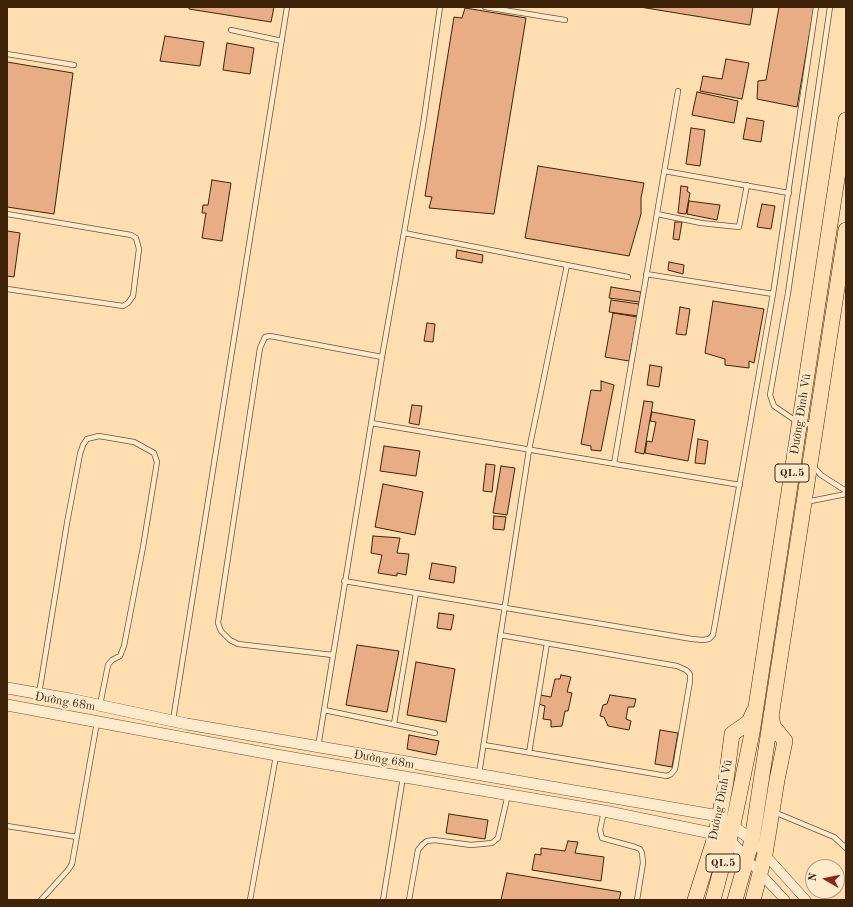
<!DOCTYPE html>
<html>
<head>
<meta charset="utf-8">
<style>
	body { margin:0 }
	#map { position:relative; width:853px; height:907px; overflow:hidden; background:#ffdeb1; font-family:"Old Standard TT",serif }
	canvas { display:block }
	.frame { position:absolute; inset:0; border:8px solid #3f2409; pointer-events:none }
	.north { position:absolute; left:805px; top:859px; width:40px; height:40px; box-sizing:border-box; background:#ffeacc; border:1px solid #b29b7e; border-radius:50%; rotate:279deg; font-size:11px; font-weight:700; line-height:16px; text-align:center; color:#3f2409 }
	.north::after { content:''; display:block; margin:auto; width:14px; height:18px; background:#8f2418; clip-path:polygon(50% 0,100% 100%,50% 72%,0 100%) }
</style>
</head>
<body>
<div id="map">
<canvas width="853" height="907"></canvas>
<div class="frame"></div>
<div class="north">N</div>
</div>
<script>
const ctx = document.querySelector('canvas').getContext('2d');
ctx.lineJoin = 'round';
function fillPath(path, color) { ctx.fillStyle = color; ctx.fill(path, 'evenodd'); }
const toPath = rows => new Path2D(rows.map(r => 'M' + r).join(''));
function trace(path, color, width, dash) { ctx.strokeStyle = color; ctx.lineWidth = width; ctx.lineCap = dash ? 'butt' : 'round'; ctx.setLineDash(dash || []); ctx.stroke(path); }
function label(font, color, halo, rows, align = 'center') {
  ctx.font = font + ' "Old Standard TT",serif'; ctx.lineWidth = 4; ctx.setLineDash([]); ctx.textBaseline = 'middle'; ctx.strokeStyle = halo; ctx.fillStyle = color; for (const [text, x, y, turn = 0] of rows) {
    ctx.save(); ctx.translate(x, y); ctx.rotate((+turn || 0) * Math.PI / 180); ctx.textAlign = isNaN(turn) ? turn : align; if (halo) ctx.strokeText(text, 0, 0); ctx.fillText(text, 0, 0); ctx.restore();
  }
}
const building = toPath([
	[189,7,274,7,271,22,189,9,189,7],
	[640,7,753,7,750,25,640,7],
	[779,7,814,7,797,107,757,99,758,81,766,80,779,7],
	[465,8,526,18,494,214,429,208,432,197,425,196,454,17,462,18,465,8],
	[165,36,204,42,200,66,160,61,165,36],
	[227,43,254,48,250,74,223,70,227,43],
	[726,59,749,63,742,99,700,91,703,76,722,79,726,59],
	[7,62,73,73,54,214,7,207,7,62],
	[697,92,738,101,734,123,692,115,697,92],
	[747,118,764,121,761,142,743,139,747,118],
	[691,128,705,130,700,166,686,164,691,128],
	[538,166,644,183,641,198,641,214,629,256,525,238,538,166],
	[212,180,231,183,222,241,202,238,206,213,202,213,203,205,208,205,212,180],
	[681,186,688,187,687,191,690,193,686,214,678,213,681,186],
	[689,201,720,205,717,220,687,214,689,201],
	[762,204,775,206,771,229,757,227,762,204],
	[675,222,682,222,679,240,673,239,675,222],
	[7,231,20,233,14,277,7,276,7,231],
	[457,250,483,255,482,263,456,258,457,250],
	[669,262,684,265,683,274,668,270,669,262],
	[611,287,641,292,639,302,609,298,611,287],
	[611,300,639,304,638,316,609,312,611,300],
	[713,301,764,309,754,363,749,361,749,368,725,365,725,359,705,353,713,301],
	[680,307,690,309,686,335,676,334,680,307],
	[613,313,637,317,629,361,605,357,613,313],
	[427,323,435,324,433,342,424,341,427,323],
	[650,365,662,367,659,387,647,385,650,365],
	[601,381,614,385,601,451,591,450,591,446,581,444,591,390,601,391,601,381],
	[644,401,653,402,644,454,635,452,644,401],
	[412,405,422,406,419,425,409,423,412,405],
	[652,412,695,420,688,461,645,453,647,441,652,442,656,422,650,421,652,412],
	[698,439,708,441,705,464,695,463,698,439],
	[384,446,420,451,416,476,380,471,384,446],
	[486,464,495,465,492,492,483,491,486,464],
	[501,466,515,468,507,515,493,513,501,466],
	[383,484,423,492,415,535,375,527,383,484],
	[494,516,506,517,504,530,493,529,494,516],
	[373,536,400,538,397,553,409,554,406,575,397,573,397,576,378,573,382,555,371,553,373,536],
	[432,563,456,567,454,583,429,579,432,563],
	[439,613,454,615,451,630,437,628,439,613],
	[357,645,399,651,387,712,346,705,357,645],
	[416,662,455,669,446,722,407,715,416,662],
	[561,675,571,677,567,692,572,693,568,711,565,711,562,726,551,727,551,720,543,719,545,706,539,704,540,695,551,697,555,679,560,679,561,675],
	[610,695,636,699,634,707,628,707,626,719,631,721,629,730,608,726,604,717,600,716,603,705,607,704,610,695],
	[660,730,678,733,672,767,655,764,660,730],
	[409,735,439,741,436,755,407,749,409,735],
	[449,814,488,820,485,839,446,833,449,814],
	[568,841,578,842,575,853,604,857,601,881,532,870,535,854,541,855,541,848,565,851,568,841],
	[507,873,621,892,619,900,501,900,507,873]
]);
fillPath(building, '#e8ad84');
trace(building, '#3f2409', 1);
const service = toPath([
	[485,7,565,20],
	[231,30,282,41],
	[7,54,74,65],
	[664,171,789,193],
	[7,214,131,235,136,238,139,249,133,296,128,303,123,306,7,289],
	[657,214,701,223,739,227,747,185],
	[404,233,628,277],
	[646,274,773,294],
	[371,423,740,485],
	[814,425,799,423,774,406,770,395,788,293,830,7],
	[614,464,678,91],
	[813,466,821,475,846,491],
	[806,502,846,494],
	[344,581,692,639,703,640,709,639,713,635,773,294,816,7],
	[333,655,238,644,230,640,221,631,218,623,260,348,265,337,270,336,382,357],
	[39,694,67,523,80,454,83,445,87,439,99,436,134,442,154,453,157,462,143,547,124,646,120,656,112,660,108,665,100,705],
	[324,710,435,733],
	[173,720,287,7],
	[394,724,416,593],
	[484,745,667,776,671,774,675,769,690,681,690,674,686,670,677,666,500,635],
	[318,747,382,357,423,125,440,7],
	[529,753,547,643],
	[479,774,529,450,567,265],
	[604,811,600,830,602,838,635,847,640,849,642,853,643,863,637,900],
	[774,812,834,837,846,848],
	[7,826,77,837],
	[41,900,68,870,72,864,97,722],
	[250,900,276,756],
	[383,900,403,777],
	[409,900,418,850,423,844,427,841,434,840,471,845,492,843,498,838,508,794]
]);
const minor = toPath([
	[752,840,806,900],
	[747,859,785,900]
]);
const tertiary = toPath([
	[7,688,70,699,187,724,719,816,752,840],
	[7,705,276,755,604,811,716,834,729,840,747,859]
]);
const trunk = toPath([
	[695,900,716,834,726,781,732,734,749,722,754,711],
	[713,900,733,825,752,733,846,120],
	[735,900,752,840,846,230],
	[753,900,765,854,777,780,785,741,773,726,771,714]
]);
trace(service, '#6f5233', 6);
trace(minor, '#6f5233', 10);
trace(tertiary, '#6f5233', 12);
trace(trunk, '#3f2409', 16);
trace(service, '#ffeacc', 4.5);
trace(minor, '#ffeacc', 9);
trace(tertiary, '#ffeacc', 11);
trace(trunk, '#ffdeb1', 15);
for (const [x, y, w] of [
	[792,473,34],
	[723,863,34]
]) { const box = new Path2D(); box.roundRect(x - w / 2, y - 9, w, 18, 3); ctx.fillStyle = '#ffeacc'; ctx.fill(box); trace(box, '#3f2409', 1); }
label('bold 11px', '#3f2409', null, [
	["QL.5",792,473],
	["QL.5",723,863]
]);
label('12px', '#3f2409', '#ffeacc', [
	["Đường Đình Vũ",801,414,-81],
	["Đường 68m",65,702,10],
	["Đường 68m",384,760,10],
	["Đường Đình Vũ",721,800,-79]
]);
</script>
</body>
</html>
